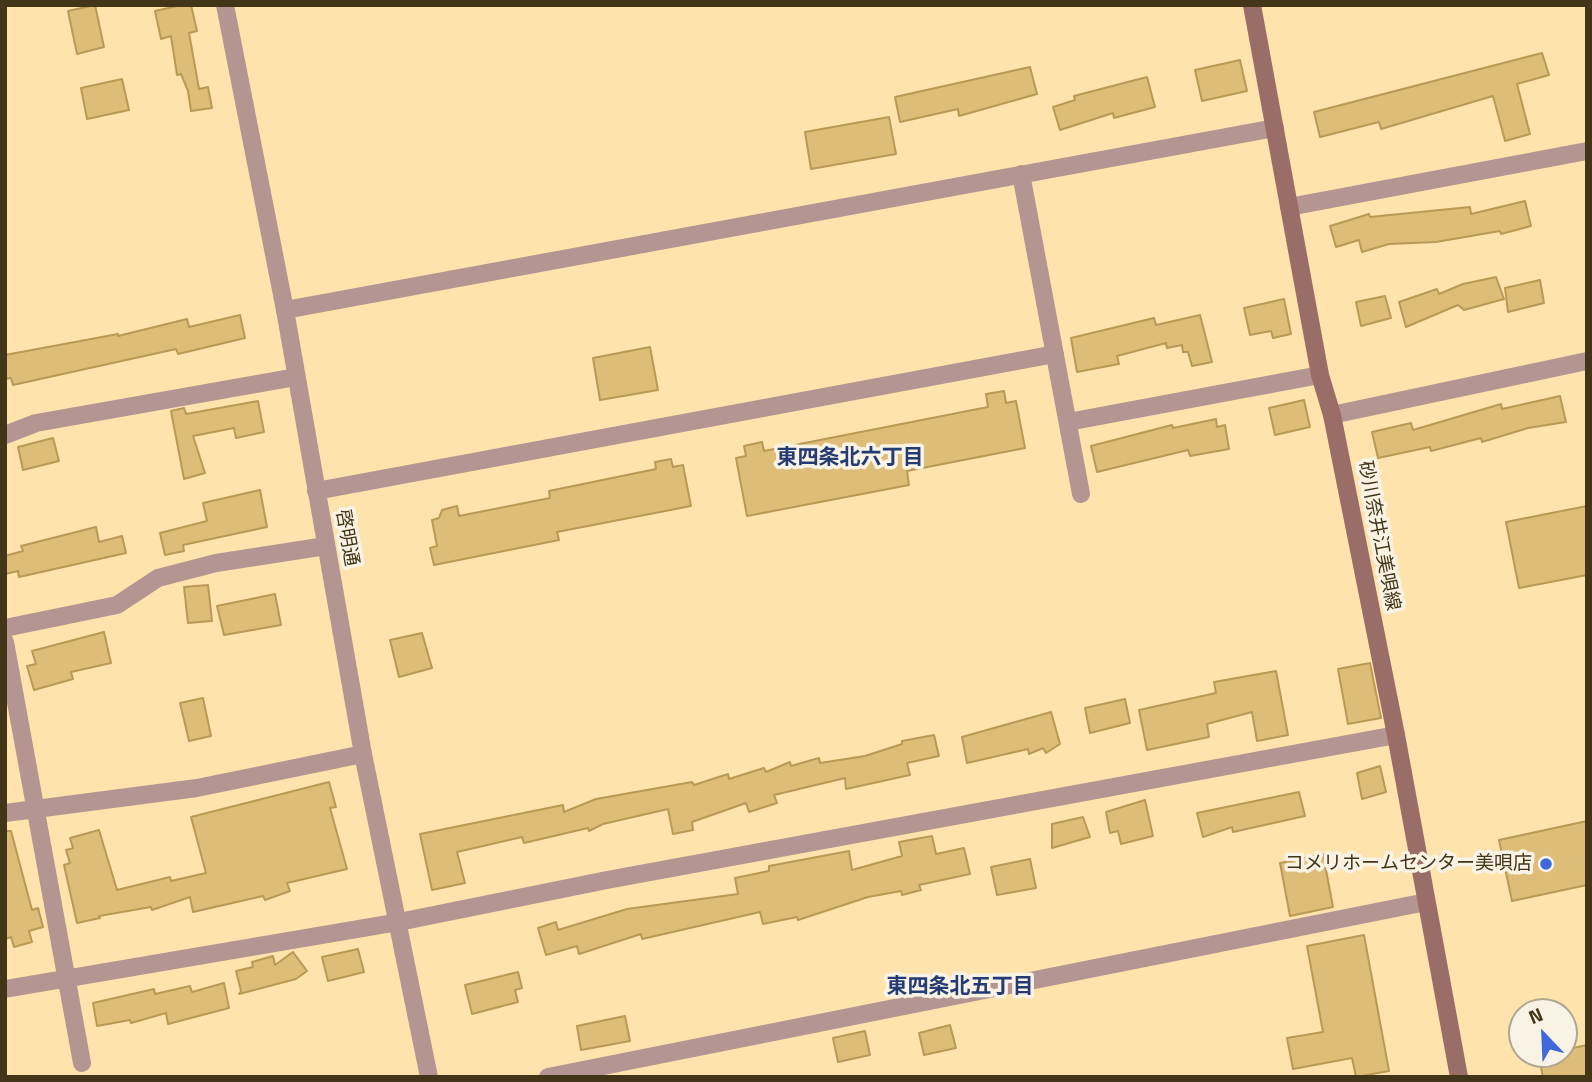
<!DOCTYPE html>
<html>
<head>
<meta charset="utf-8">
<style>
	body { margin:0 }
	#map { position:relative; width:1592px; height:1082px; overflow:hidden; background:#fee3ac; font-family:"Titillium Web",sans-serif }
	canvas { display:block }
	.frame { position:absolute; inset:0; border:7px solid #423518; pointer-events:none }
	.north { position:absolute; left:1508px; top:998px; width:70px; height:70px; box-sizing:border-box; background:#f9f3e5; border:2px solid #b0a793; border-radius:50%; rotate:337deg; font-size:19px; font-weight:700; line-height:28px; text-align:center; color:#423518 }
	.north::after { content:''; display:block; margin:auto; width:24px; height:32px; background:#3d69da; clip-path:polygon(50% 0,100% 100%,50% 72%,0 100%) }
</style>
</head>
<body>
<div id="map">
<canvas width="1592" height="1082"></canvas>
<div class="frame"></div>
<div class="north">N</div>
</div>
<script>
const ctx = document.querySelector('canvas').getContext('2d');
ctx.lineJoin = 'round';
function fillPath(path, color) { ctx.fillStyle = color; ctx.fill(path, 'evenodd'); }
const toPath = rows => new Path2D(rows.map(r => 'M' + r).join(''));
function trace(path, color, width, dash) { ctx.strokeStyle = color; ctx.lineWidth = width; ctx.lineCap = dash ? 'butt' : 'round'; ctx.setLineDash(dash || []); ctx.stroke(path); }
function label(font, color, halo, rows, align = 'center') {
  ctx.font = font + ' "Titillium Web","Noto Sans JP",sans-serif'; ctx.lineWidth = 7; ctx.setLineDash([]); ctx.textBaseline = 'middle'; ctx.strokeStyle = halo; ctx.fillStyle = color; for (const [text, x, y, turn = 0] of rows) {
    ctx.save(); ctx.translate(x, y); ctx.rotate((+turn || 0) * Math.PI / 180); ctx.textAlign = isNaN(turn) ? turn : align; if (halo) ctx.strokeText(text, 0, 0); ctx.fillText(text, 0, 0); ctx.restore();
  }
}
const building = toPath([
	[95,5,104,47,77,54,68,11,95,5],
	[182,5,191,5,197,31,189,33,199,89,208,87,212,108,191,111,188,91,181,74,177,75,171,36,161,39,155,11,182,5],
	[1542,53,1549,75,1517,84,1530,134,1505,141,1493,96,1381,129,1379,122,1320,137,1314,112,1542,53],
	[1240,60,1247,91,1202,101,1195,70,1240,60],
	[1030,67,1037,94,959,116,958,109,900,122,895,97,1030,67],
	[1147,77,1155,107,1114,118,1113,113,1060,130,1053,107,1075,100,1074,96,1147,77],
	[122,79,129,110,87,119,81,88,122,79],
	[889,117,896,154,811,169,805,132,889,117],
	[1525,201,1531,226,1501,234,1500,231,1436,242,1389,244,1362,252,1359,240,1336,247,1330,226,1369,214,1370,217,1470,207,1471,214,1525,201],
	[1496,277,1504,299,1464,310,1458,305,1406,327,1399,302,1437,289,1439,294,1463,284,1496,277],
	[1540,280,1544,303,1508,312,1505,288,1540,280],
	[1385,296,1391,318,1361,326,1356,302,1385,296],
	[1284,299,1291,334,1273,338,1271,331,1250,335,1244,308,1284,299],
	[240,315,245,338,178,354,176,349,13,385,11,378,5,379,5,355,118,334,118,336,187,319,189,327,240,315],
	[1200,315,1212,362,1192,366,1188,352,1183,352,1182,345,1167,348,1166,343,1117,356,1119,364,1077,372,1071,338,1154,318,1156,325,1200,315],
	[650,347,658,390,600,400,593,358,650,347],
	[1004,391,1006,403,1016,401,1025,448,907,471,909,485,747,516,736,458,746,456,744,446,762,442,764,451,988,407,986,394,1004,391],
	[1560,396,1566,422,1528,428,1482,442,1481,438,1431,451,1430,447,1378,458,1372,432,1411,423,1413,430,1501,404,1502,409,1560,396],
	[1304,400,1310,427,1275,435,1269,408,1304,400],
	[258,401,264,432,236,438,234,428,193,436,205,473,184,479,171,411,184,408,186,414,258,401],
	[1216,419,1217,427,1225,425,1229,449,1190,456,1188,450,1097,472,1091,446,1172,425,1173,428,1216,419],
	[53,438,59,461,23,470,18,447,53,438],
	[671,459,673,467,683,465,691,506,557,532,559,540,434,565,430,548,437,546,432,520,439,518,442,510,457,506,459,516,550,498,549,491,656,469,655,462,671,459],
	[260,490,267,527,183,545,184,551,165,555,160,533,207,521,203,503,260,490],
	[1587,506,1587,575,1519,588,1506,522,1587,506],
	[96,527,99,542,122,536,126,553,19,577,18,571,5,574,5,556,23,551,21,546,96,527],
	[208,585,212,621,188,623,184,587,208,585],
	[275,594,281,625,224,635,217,606,275,594],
	[104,632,111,663,71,672,73,679,34,690,27,666,36,664,32,651,104,632],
	[422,633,432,668,399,677,390,640,422,633],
	[1370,663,1381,718,1348,724,1338,669,1370,663],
	[1276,671,1288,735,1257,741,1252,712,1207,724,1209,737,1147,750,1139,710,1216,693,1214,682,1276,671],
	[203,698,211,736,189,741,180,703,203,698],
	[1125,699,1130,723,1090,733,1085,708,1125,699],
	[1051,712,1060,744,1046,753,1043,748,1029,754,1028,749,967,763,962,737,1051,712],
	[934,735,939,756,907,763,910,775,846,789,845,778,774,795,777,803,749,812,746,803,692,822,693,830,673,834,668,809,603,824,589,831,588,828,524,843,522,837,457,852,465,883,432,890,420,834,563,805,564,812,596,799,692,782,694,785,728,774,729,779,764,768,766,772,790,762,791,766,819,758,820,763,865,756,902,744,902,741,934,735],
	[1380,766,1386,792,1362,799,1357,773,1380,766],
	[329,782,336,807,330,808,347,869,287,883,290,891,265,900,263,896,193,912,190,897,152,910,151,907,99,916,100,918,77,923,64,865,70,863,66,850,73,848,70,838,99,830,117,890,170,877,171,881,206,873,191,817,329,782],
	[1299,792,1305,816,1233,832,1232,827,1203,837,1197,813,1299,792],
	[1145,800,1153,836,1121,844,1118,831,1110,833,1106,812,1145,800],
	[1083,817,1090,837,1052,848,1052,824,1083,817],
	[1587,821,1587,885,1512,901,1499,840,1587,821],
	[5,831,11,831,32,910,38,908,43,927,29,931,32,942,14,947,11,937,5,939,5,831],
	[932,836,936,854,964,848,970,874,919,885,921,890,902,895,901,891,868,897,798,920,797,917,763,924,760,912,642,939,641,934,579,954,577,946,546,955,538,928,556,922,558,930,627,909,738,894,735,878,769,871,769,866,849,851,852,870,902,856,899,842,932,836],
	[1323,854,1333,907,1290,916,1280,863,1323,854],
	[1030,859,1036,888,997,895,991,867,1030,859],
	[1364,935,1389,1071,1356,1077,1352,1058,1293,1069,1287,1038,1323,1032,1307,946,1364,935],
	[358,949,364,972,328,981,322,957,358,949],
	[293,952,307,971,296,979,239,994,241,991,236,971,253,967,252,962,273,956,275,965,293,952],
	[518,972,522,988,515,990,518,1002,472,1014,465,985,518,972],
	[224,983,229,1008,168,1024,166,1013,131,1023,130,1020,97,1026,93,1003,154,989,155,994,190,986,192,992,224,983],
	[625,1016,630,1041,581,1050,577,1026,625,1016],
	[950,1025,956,1048,924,1055,919,1033,950,1025],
	[865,1031,870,1055,838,1062,833,1038,865,1031],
	[1587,1045,1587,1077,1543,1077,1538,1054,1564,1054,1564,1050,1587,1045]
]);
fillPath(building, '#debd78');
trace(building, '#b99955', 2);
trace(toPath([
	[1021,174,1081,494],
	[1289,207,1587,151],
	[285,310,1275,128],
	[1332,415,1587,361],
	[1068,422,1320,375],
	[5,435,36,423,296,377],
	[316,491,1055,354],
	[5,628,117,605,158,578,216,563,326,546],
	[5,642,82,1063],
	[5,813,197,788,363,754],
	[5,989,399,922,607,880,1396,735],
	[548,1077,1426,902]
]), '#b59591', 18);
trace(toPath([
	[225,5,285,310,363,754,429,1077]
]), '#b59591', 18);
trace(toPath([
	[1252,5,1320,375,1332,415,1396,735,1459,1077]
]), '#9b6d69', 18);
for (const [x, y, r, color] of [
	[1546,864,7,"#3d69da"]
]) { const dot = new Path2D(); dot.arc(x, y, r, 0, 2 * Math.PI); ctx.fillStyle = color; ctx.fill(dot); trace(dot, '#f9f3e5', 2.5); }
label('19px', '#423518', '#f9f3e5', [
	["砂川奈井江美唄線",1378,536,79],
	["啓明通",346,538,80]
]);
label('19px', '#423518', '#f9f3e5', [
	["コメリホームセンター美唄店",1532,864]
], 'right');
label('bold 21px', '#243b73', '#f9f3e5', [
	["東四条北六丁目",850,459],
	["東四条北五丁目",960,988]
]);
</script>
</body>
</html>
